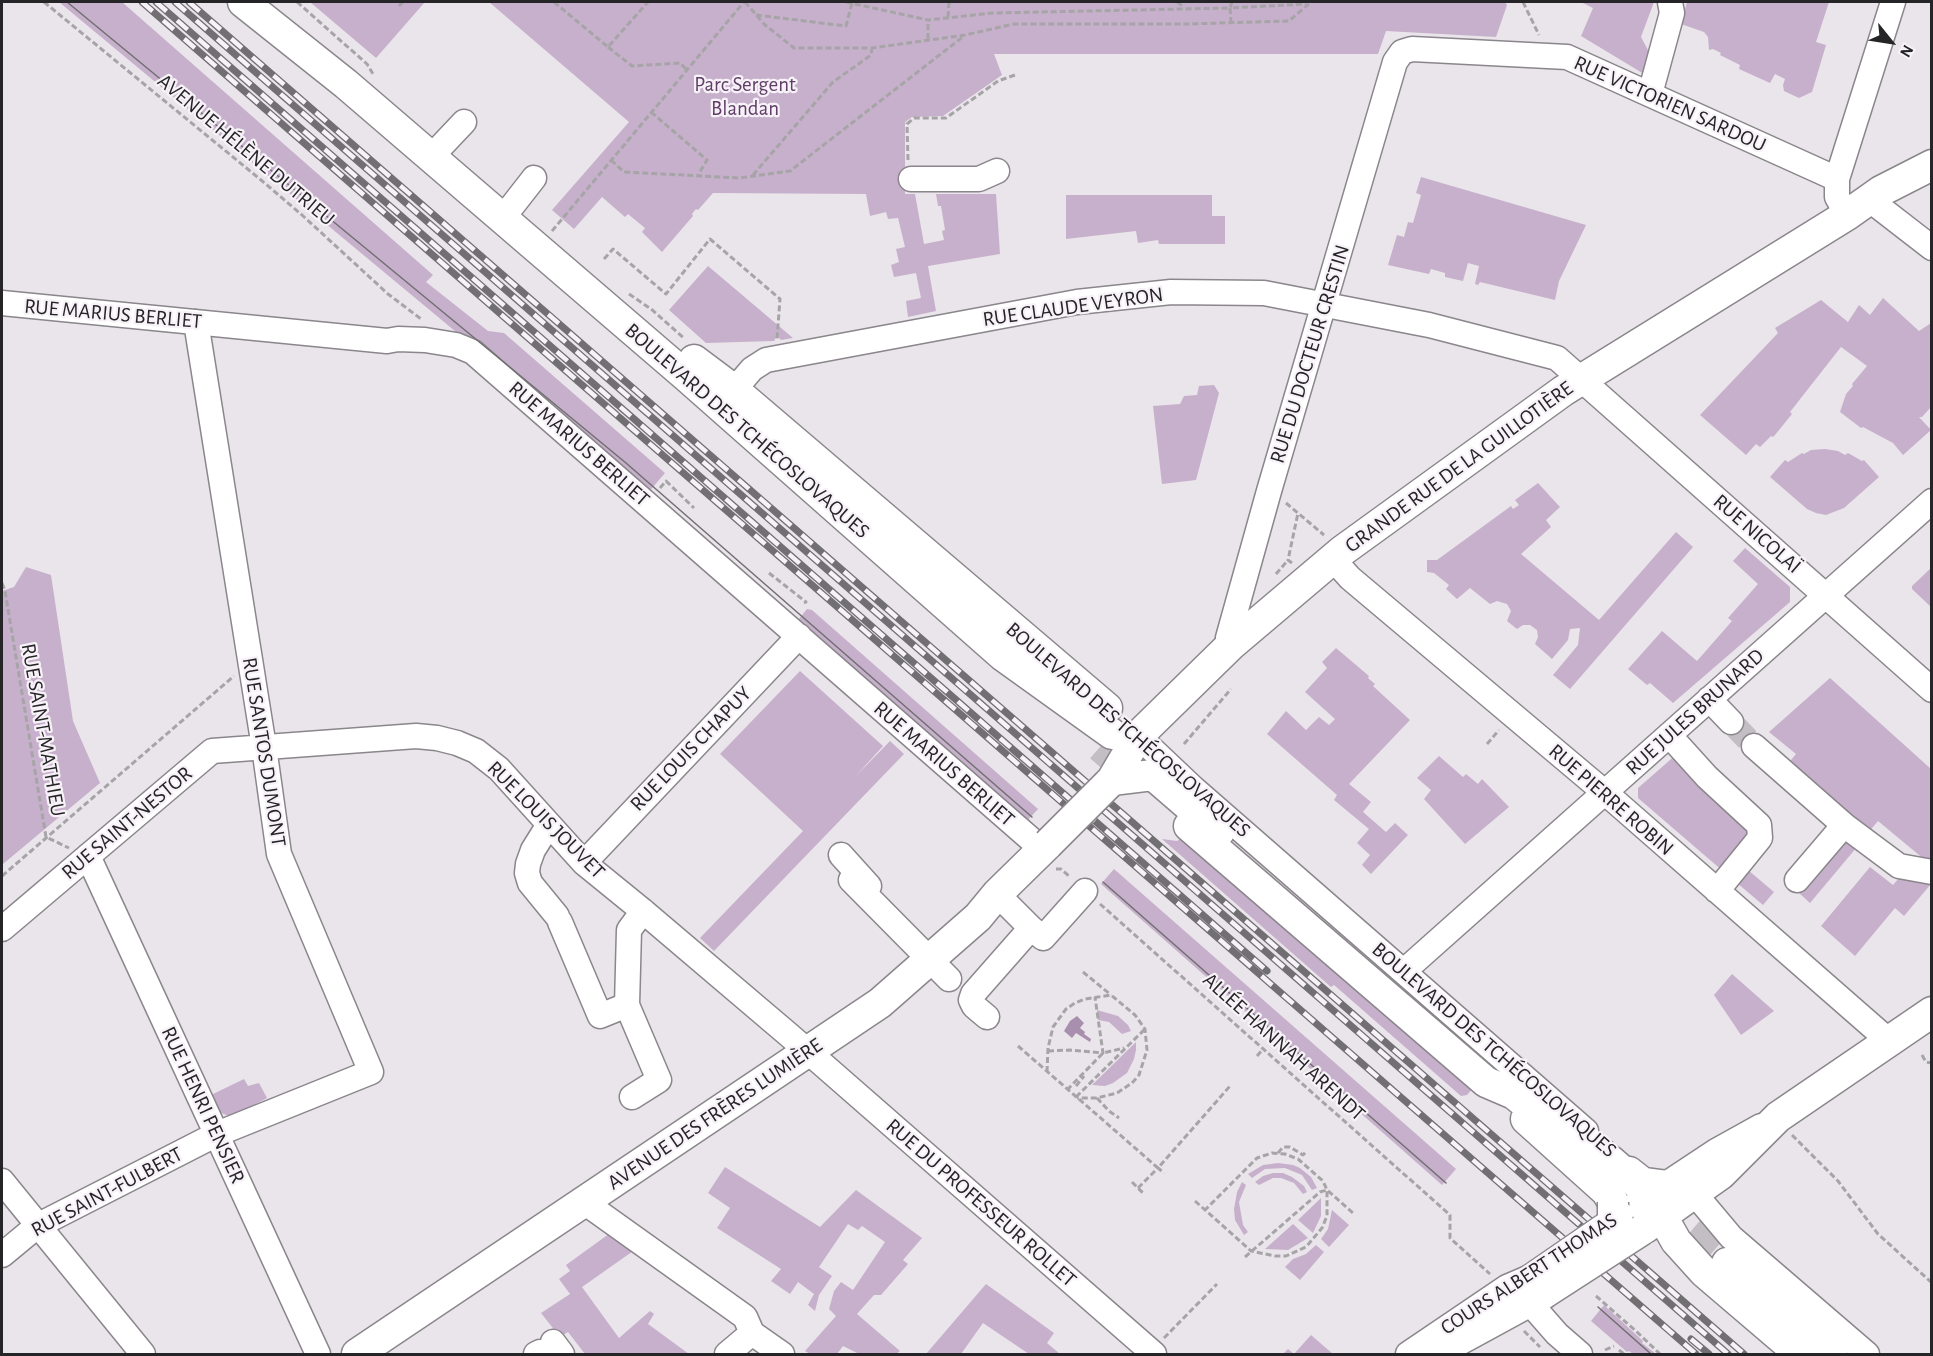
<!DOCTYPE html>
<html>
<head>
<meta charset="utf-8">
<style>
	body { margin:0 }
	#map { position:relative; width:1933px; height:1356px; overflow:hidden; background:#eae5eb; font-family:"Alegreya Sans",sans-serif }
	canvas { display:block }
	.frame { position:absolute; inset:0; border:3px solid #252426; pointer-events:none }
	.north { position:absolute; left:1861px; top:12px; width:60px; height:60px; -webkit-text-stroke:4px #f7f2f8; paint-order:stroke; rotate:120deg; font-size:16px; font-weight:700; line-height:24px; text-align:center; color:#252426 }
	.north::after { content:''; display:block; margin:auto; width:21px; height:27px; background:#252426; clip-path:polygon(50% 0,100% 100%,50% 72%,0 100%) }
</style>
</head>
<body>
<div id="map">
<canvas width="1933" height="1356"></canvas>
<div class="frame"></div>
<div class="north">N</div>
</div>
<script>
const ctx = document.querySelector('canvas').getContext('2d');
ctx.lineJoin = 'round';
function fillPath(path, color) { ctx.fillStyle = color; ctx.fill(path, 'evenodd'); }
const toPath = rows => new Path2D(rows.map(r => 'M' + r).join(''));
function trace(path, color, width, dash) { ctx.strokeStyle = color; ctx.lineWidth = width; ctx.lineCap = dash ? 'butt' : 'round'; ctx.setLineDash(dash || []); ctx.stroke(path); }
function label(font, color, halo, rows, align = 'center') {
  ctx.font = font + ' "Alegreya Sans",sans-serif'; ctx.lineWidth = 4.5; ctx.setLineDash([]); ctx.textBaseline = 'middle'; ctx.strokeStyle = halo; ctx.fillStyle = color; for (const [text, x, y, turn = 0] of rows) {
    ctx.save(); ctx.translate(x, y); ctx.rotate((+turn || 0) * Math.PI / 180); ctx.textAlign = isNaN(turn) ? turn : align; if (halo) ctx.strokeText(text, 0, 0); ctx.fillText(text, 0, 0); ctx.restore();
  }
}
fillPath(toPath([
	[59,2,122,2,433,275,426,282,488,331,504,333,665,473,647,494,639,484],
	[310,2,425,2,376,58],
	[489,2,1505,2,1507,5,1496,37,1386,31,1378,54,994,54,1002,75,943,116,912,117,905,122,905,194,915,194,924,244,944,240,942,231,945,230,941,206,938,206,936,194,996,194,1000,254,928,266,936,311,908,317,906,301,921,298,916,273,894,277,891,265,899,262,896,249,905,247,898,218,888,219,886,212,870,216,866,194,713,193,698,210,696,209,692,214,693,216,662,252,642,232,645,228,628,214,625,217,602,197,574,229,552,210,629,122],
	[1581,2,1654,2,1641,37,1650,54,1644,74,1581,36,1593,8],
	[1687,2,1829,2,1816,42,1826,45,1812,92,1799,98,1784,91,1783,85,1785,79,1775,74,1770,83,1739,69,1740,65,1720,55,1721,53,1713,49,1709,50,1708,37,1704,32,1681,24],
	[1421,177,1586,225,1559,281,1555,300,1480,282,1478,285,1475,284,1479,266,1468,263,1463,281,1445,277,1445,273,1431,269,1429,274,1388,265,1397,235,1404,237,1408,222,1413,223,1421,195,1416,193],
	[1066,195,1212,195,1212,216,1225,216,1225,244,1159,244,1158,240,1138,243,1136,231,1066,239],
	[708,266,793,338,781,340,777,336,774,341,706,343,669,310],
	[1883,298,1919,331,1931,323,1931,407,1922,417,1919,417,1931,430,1903,455,1893,443,1863,427,1861,428,1840,412,1846,394,1853,386,1852,384,1867,366,1841,347,1790,412,1792,414,1775,435,1773,437,1771,436,1760,447,1756,444,1746,455,1700,415,1778,333,1775,328,1821,300,1848,322,1859,305,1870,315],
	[1214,385,1219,393,1196,480,1162,484,1153,406,1180,404,1184,396,1197,395,1199,386],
	[1825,449,1838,451,1845,455,1848,453,1862,461,1864,460,1879,477,1844,508,1826,515,1816,513,1807,509,1770,477,1785,460,1788,462,1802,453,1804,454,1811,450],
	[1538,483,1560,507,1546,520,1551,527,1521,554,1599,620,1676,532,1693,547,1570,689,1553,675,1578,645,1580,628,1570,629,1568,640,1552,659,1535,644,1538,637,1537,630,1530,625,1523,625,1517,629,1507,621,1511,611,1507,604,1497,601,1490,604,1470,588,1457,599,1446,589,1449,585,1434,573,1427,572,1427,560,1437,560,1511,506,1513,509,1519,505,1515,500],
	[1745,548,1790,587,1790,602,1673,703,1650,683,1647,685,1628,669,1662,631,1697,661,1732,621,1728,618,1758,584,1733,561],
	[26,567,51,575,73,721,100,783,3,864,2,851,2,591,14,587],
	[1931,568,1931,607,1912,589,1912,586],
	[807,609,812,610,1038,809,1028,820,1018,811,1016,812,798,620],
	[1336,648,1369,676,1368,678,1375,684,1373,686,1410,720,1349,784,1371,802,1363,812,1386,832,1395,823,1408,835,1371,874,1362,865,1370,855,1357,843,1369,829,1334,800,1337,795,1267,734,1286,711,1306,730,1319,717,1329,725,1335,719,1305,692,1327,668,1322,662],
	[800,671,883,746,855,777,890,741,904,754,714,951,700,938,803,831,720,754],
	[1830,678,1931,769,1931,865,1878,821,1867,834,1786,766,1796,754,1769,732],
	[1678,753,1753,833,1724,872,1638,798,1638,788],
	[1439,756,1463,777,1466,774,1478,784,1482,779,1509,807,1465,844,1424,799,1431,790,1417,778],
	[1184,837,1473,1088,1467,1095,1461,1096,1334,985,1331,987,1162,839,1177,841],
	[1844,837,1857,847,1810,903,1798,892],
	[1870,867,1893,885,1904,872,1931,884,1904,916,1895,908,1855,956,1821,926],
	[1114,869,1456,1169,1442,1185,1101,884],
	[1748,870,1774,892,1763,905,1737,883],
	[1732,974,1774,1011,1741,1035,1714,995],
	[1097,1010,1118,1016,1128,1025,1131,1031,1122,1034,1109,1022,1098,1020],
	[1136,1042,1136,1050,1134,1059,1127,1073,1113,1083,1105,1086,1092,1085],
	[244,1079,248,1086,259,1083,267,1098,231,1117,219,1112,211,1095],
	[1278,1163,1293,1165,1300,1168,1311,1177,1317,1188,1312,1190,1302,1175,1285,1168,1265,1169,1252,1178,1248,1174,1263,1165],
	[725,1167,820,1227,856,1190,922,1238,903,1260,908,1264,881,1295,874,1295,857,1314,900,1351,896,1354,859,1354,843,1346,837,1354,810,1354,805,1351,836,1316,829,1309,834,1291,841,1282,853,1290,885,1242,862,1226,858,1230,848,1224,819,1267,832,1276,819,1295,815,1311,808,1305,814,1294,798,1282,790,1294,771,1281,781,1269,717,1228,730,1208,708,1193],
	[1273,1173,1283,1173,1292,1177,1304,1186,1307,1192,1303,1194,1294,1183,1281,1178,1273,1178,1259,1185,1255,1182,1263,1176],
	[1242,1182,1246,1185,1239,1202,1243,1225,1248,1232,1244,1235,1235,1220,1234,1209,1237,1192],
	[1321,1198,1321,1216,1313,1233,1298,1220],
	[1332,1210,1349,1225,1329,1247,1321,1239,1328,1229],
	[1293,1224,1308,1238,1288,1250,1265,1249],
	[613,1231,636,1249,582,1287,619,1338,650,1311,654,1314,648,1324,689,1354,585,1354,568,1332,560,1337,541,1313,570,1294,559,1279,570,1271,566,1265],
	[1316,1245,1324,1252,1300,1280,1285,1267,1293,1259,1306,1254],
	[986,1284,1054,1333,1047,1343,1060,1354,1029,1354,983,1323,961,1354,926,1354],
	[1604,1305,1643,1341,1642,1343,1656,1354,1633,1354,1629,1351,1627,1352,1591,1321],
	[1311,1335,1333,1354,1283,1354,1288,1349,1294,1354]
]), '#c7b0cb');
fillPath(toPath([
	[1077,1016,1084,1023,1080,1028,1085,1032,1084,1034,1091,1039,1090,1042,1076,1033,1072,1038,1064,1031,1070,1021]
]), '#a88fad');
trace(toPath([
	[1731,722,1754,746]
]), '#c3bec4', 24, [24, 12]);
trace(toPath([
	[1100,747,1141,783],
	[1656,1203,1727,1263]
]), '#c3bec4', 30, [30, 15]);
const minor = toPath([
	[1650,94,1672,13,1670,2],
	[430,158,464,122],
	[911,179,979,179,997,171],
	[1870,200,1932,248],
	[1847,215,1837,197,1837,179,1893,2],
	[502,219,534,178],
	[2,303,387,341,398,339,425,340,456,345,473,352,1042,849],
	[721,398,725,398,734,390,752,369,766,360,1077,302,1171,292,1264,293,1429,325,1557,358,1932,690],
	[1333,559,1350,578,1609,796,1889,1041],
	[1231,645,1228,638,1269,491,1395,62,1402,52,1412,49,1567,57,1837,179],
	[1709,699,1731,722],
	[1669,735,1707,777,1759,825,1760,838,1717,891],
	[1138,736,1193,788,1586,1131],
	[1754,746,1844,825,1797,880],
	[1844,825,1899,866,1932,872],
	[548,826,533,850,528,864,527,873,530,883,557,916],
	[841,855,869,886],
	[88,856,318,1354],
	[584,863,799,636],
	[851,880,949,979],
	[560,922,600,1016,627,1005],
	[1031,928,1043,938,1085,891],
	[2,929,212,751,416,736,437,738,457,743,476,751,499,769,584,863,643,911,789,1035,1154,1354],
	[1404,971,1932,501],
	[987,1017,974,1006,971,1000,973,994,1031,928,997,894],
	[632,1097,659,1080,627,1005,629,930,643,911],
	[1630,1169,1644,1180,1667,1183,1694,1193,1731,1237,1867,1354],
	[2,1181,143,1354],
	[584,1202,745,1317,752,1333,782,1354],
	[1621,1214,1716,1151,1761,1126],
	[2,1255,37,1226,217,1134,371,1072,279,854,264,747,196,322],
	[553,1342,562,1354],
	[536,1354,540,1352],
	[727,1354,752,1333],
	[1408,1354,1507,1287,1528,1278,1526,1291,1529,1302,1557,1334,1580,1354]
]);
const major = toPath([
	[243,2,346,84,686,376,1002,655,1112,734],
	[694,360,734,390,1107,708],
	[1112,780,1153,775,1219,832],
	[1108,784,1112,780,1138,736,1231,645,1342,551,1563,391,1847,215,1881,191,1932,165],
	[1189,826,1486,1082,1514,1094,1546,1120,1573,1130,1611,1161,1650,1195,1676,1241,1704,1272,1800,1354],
	[1526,1119,1606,1191,1613,1202],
	[1645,1228,1721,1174,1778,1117,1932,1012],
	[1727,1263,1832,1354],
	[357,1354,880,1003,978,917,997,894,1048,844],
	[1433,1354,1543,1294]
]);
trace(minor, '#8a868b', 27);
trace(major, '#8a868b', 33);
trace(toPath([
	[44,2,261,180,302,215,388,294,421,319],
	[297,2,367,64,373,74],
	[554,2,608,47,648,2],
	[745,2,764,24,794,48,872,48,965,35,1014,24,1187,24,1289,21,1311,2],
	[846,2,928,20,992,13,1230,8,1232,2],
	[1177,2,1184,7],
	[1523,2,1539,35],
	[399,6,403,2],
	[948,17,949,2],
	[1231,23,1230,8,1306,4],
	[928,39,928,20],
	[608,47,632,66,680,63,687,70],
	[651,112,707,160,698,175],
	[611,160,624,172,740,178,790,171,964,36],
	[908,160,907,124,914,118,946,118,998,81,1015,75],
	[753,175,833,82,871,55,872,48],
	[552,231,744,2],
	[604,259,613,249,666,294,710,239,780,299,777,339],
	[629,294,651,309,685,339],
	[660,488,666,481,694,508],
	[1286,503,1324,535],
	[1292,563,1288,560,1298,513],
	[769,573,806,602,804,603],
	[1276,574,1288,560],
	[2,583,5,591,46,837,69,848],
	[1184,744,1231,689],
	[1487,744,1499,730],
	[1056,869,1061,869,1070,877],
	[2,876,234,676],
	[1100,904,1450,1215,1450,1238,1490,1274],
	[1083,972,1111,995],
	[1018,1046,1158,1168,1230,1086],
	[1048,1051,1070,1050,1103,1053,1095,997],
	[1922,1055,1926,1062,1932,1063],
	[1257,1056,1263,1049],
	[1047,1072,1048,1048,1053,1027,1066,1009,1075,1003,1085,999,1111,995,1135,1015,1145,1029,1147,1050,1139,1075,1132,1083,1117,1093,1097,1098,1077,1098],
	[1076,1086,1084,1076],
	[1067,1090,1103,1053,1124,1048],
	[1076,1097,1145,1029],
	[1097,1098,1109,1111,1119,1118],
	[1792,1135,1838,1181,1878,1234,1932,1283],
	[1278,1153,1283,1147,1290,1147,1303,1155,1306,1152],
	[1132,1182,1143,1193],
	[1138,1188,1158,1168,1164,1173],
	[1195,1201,1251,1251,1275,1256,1286,1256,1306,1247,1322,1228,1327,1216,1327,1190,1323,1181,1298,1159,1285,1154,1272,1153,1257,1158,1205,1210],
	[1245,1257,1320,1192,1327,1190,1353,1213],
	[1596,1296,1637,1332,1660,1354],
	[1524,1331,1540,1347],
	[1164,1338,1217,1284],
	[1605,1350,1614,1346],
	[1619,1350,1624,1354]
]), '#a7a4a8', 3, [6, 3]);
trace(minor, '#fff', 24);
trace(major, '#fff', 30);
trace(toPath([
	[67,2,626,463,1032,817],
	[1103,882,1446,1183],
	[1598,1307,1651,1354]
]), '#716f72', 1.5);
const rail = toPath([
	[142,2,1696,1354],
	[156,2,1267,971],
	[175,2,1728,1354],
	[189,2,1744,1354],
	[1691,1339,1709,1354]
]);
trace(rail, '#716f72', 7);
trace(rail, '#f7f2f8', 4.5, [14]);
const minorBridge = toPath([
	[1528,1278,1621,1214]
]);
const majorBridge = toPath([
	[1048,844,1108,784],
	[1613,1202,1613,1220],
	[1543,1294,1642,1230]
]);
trace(minorBridge, '#8a868b', 27, []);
trace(majorBridge, '#8a868b', 33, []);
trace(toPath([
	[756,15,846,26,852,3,858,2]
]), '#a7a4a8', 3, [6, 3]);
trace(minorBridge, '#fff', 24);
trace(majorBridge, '#fff', 30);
label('21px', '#613e68', '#f7f2f8', [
	["Parc Sergent",745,85],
	["Blandan",745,109]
]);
label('21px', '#252426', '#f7f2f8', [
	["RUE VICTORIEN SARDOU",1670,104,24],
	["AVENUE HÉLÈNE DUTRIEU",246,150,40],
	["RUE CLAUDE VEYRON",1073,307,-8],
	["RUE MARIUS BERLIET",113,314,5],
	["RUE DU DOCTEUR CRESTIN",1310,354,-73],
	["BOULEVARD DES TCHÉCOSLOVAQUES",747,431,41],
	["RUE MARIUS BERLIET",579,444,41],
	["GRANDE RUE DE LA GUILLOTIÈRE",1459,467,-36],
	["RUE NICOLAÏ",1757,534,41],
	["RUE JULES BRUNARD",1695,712,-42],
	["RUE SAINT-MATHIEU",43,730,80],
	["BOULEVARD DES TCHÉCOSLOVAQUES",1128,730,41],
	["RUE LOUIS CHAPUY",691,749,-46],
	["RUE SANTOS DUMONT",264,752,81],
	["RUE MARIUS BERLIET",944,764,41],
	["RUE PIERRE ROBIN",1611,800,41],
	["RUE LOUIS JOUVET",546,820,45],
	["RUE SAINT-NESTOR",127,823,-40],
	["ALLÉE HANNAH ARENDT",1284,1047,42],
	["BOULEVARD DES TCHÉCOSLOVAQUES",1494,1050,41],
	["RUE HENRI PENSIER",203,1105,65],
	["AVENUE DES FRÈRES LUMIÈRE",715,1114,-34],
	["RUE SAINT-FULBERT",107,1192,-28],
	["RUE DU PROFESSEUR ROLLET",981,1203,41],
	["COURS ALBERT THOMAS",1529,1274,-33]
]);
</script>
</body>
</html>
